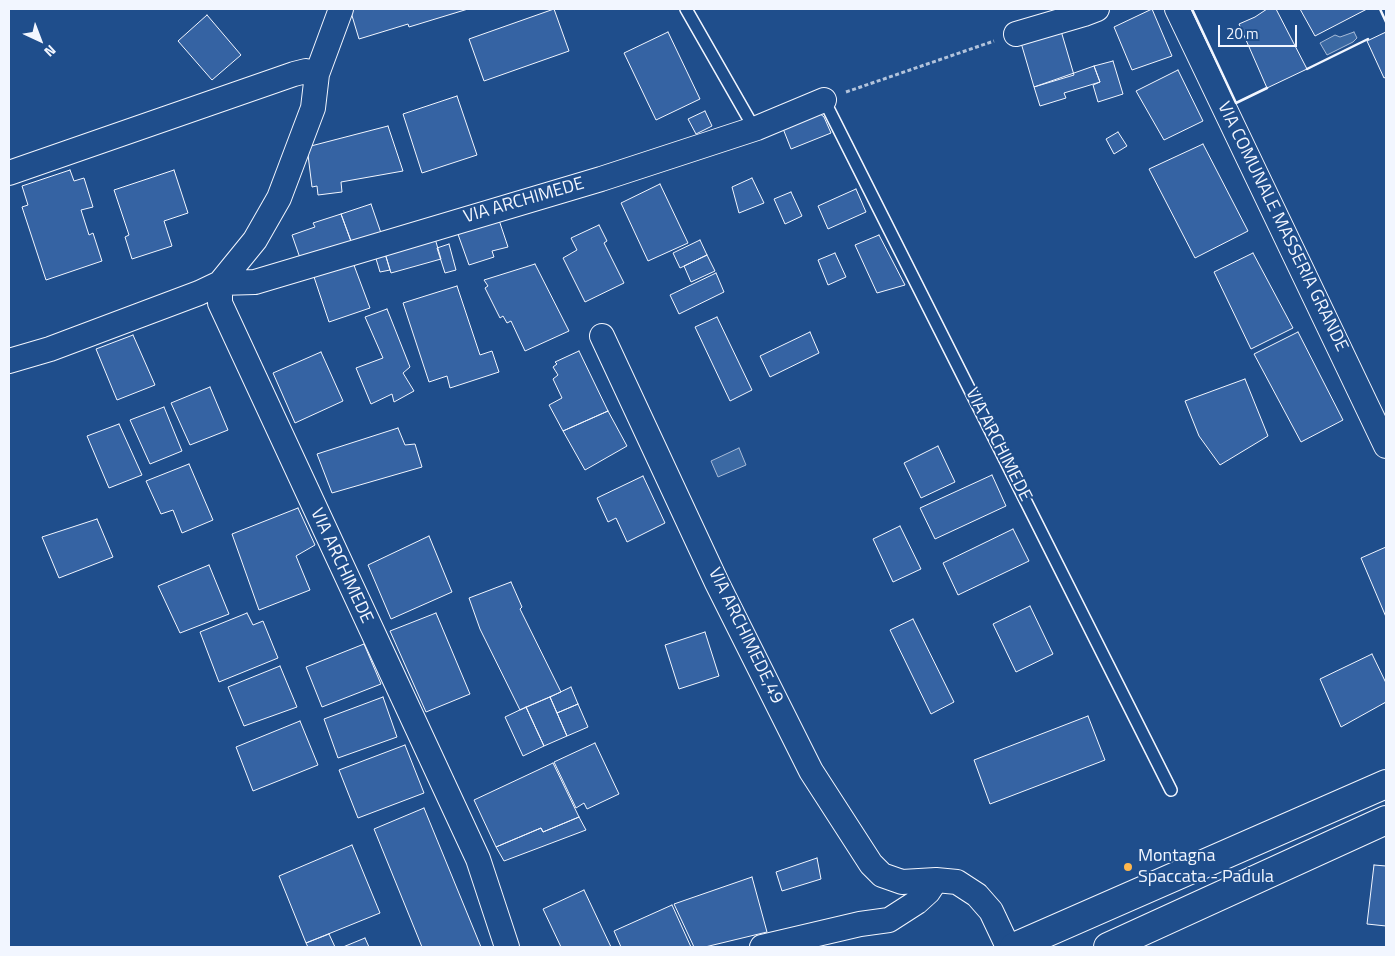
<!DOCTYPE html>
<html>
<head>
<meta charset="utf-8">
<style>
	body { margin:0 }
	#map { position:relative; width:1395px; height:956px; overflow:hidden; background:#1f4e8c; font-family:"Titillium Web",sans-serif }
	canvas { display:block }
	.frame { position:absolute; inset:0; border:10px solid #f2f6ff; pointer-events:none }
	.north { position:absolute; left:15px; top:15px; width:50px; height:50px; -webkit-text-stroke:4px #1f4e8c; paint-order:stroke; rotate:137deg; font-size:14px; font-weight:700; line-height:20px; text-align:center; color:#f2f6ff }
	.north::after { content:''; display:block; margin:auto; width:18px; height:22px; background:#f2f6ff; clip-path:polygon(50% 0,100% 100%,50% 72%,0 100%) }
	.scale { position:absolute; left:1218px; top:25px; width:79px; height:22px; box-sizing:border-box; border:2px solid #f2f6ff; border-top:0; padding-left:6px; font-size:15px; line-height:18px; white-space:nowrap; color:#f2f6ff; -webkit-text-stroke:4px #1f4e8c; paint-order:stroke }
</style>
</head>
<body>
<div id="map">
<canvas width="1395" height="956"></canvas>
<div class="frame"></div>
<div class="north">N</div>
<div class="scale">20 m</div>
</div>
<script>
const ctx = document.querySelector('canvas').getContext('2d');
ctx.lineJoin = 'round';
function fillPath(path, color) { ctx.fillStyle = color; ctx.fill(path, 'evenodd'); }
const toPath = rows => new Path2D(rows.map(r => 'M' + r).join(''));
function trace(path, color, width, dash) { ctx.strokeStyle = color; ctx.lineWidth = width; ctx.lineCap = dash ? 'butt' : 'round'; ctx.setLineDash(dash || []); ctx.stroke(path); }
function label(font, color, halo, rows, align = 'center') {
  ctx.font = font + ' "Titillium Web",sans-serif'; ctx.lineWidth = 4; ctx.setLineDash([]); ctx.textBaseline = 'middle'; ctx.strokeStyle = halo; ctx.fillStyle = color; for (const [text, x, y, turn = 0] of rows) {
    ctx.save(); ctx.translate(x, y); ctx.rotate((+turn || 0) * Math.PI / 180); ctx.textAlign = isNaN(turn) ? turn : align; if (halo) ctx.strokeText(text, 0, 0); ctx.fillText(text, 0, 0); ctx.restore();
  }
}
const water = toPath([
	[1354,32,1357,38,1353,42,1327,55,1320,43,1335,35,1340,37,1354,32],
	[739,448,746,465,718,477,711,461,739,448]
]);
fillPath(water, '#3b69a3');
trace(water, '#a8bbd7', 1);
const building = toPath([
	[350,9,468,9,409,27,408,24,359,39,350,9],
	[554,9,569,51,484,81,469,39,554,9],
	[1152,9,1172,56,1132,70,1114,27,1152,9],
	[1267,9,1276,9,1307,69,1267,88,1239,24,1255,17,1267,9],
	[1300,9,1367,9,1315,36,1300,9],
	[207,15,241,55,212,80,178,41,207,15],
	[1059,24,1074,75,1034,87,1019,36,1059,24],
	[668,32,700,99,656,120,624,53,668,32],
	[1386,32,1386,77,1384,78,1367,41,1386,32],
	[1113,61,1123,94,1098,102,1093,85,1100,82,1094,66,1113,61],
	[1094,66,1100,82,1064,93,1066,98,1040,106,1034,87,1094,66],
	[1178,70,1203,121,1164,140,1136,91,1178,70],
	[457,96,477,155,422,173,403,114,457,96],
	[705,111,712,126,696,134,688,119,705,111],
	[818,112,824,117,831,133,791,149,782,126,818,112],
	[388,126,403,171,341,182,342,192,318,195,317,186,312,187,307,147,388,126],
	[1118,132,1127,146,1114,154,1106,139,1118,132],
	[1203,144,1248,231,1195,258,1149,169,1203,144],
	[70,170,74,181,84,178,93,207,81,210,89,235,93,233,102,261,46,280,22,207,28,205,22,186,70,170],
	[174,170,188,213,164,221,172,246,132,259,125,237,129,235,114,190,174,170],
	[752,178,764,203,739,213,732,187,752,178],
	[660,184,688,243,648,261,621,203,660,184],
	[856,189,866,212,828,229,818,206,856,189],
	[791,192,802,216,785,224,774,199,791,192],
	[371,204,381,233,352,244,341,214,371,204],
	[341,214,351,241,300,258,292,235,315,227,313,223,341,214],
	[497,214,508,247,492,251,494,257,469,265,455,226,497,214],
	[599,225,607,241,604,243,624,283,585,302,563,258,577,250,571,238,599,225],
	[434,235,441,259,391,273,384,250,434,235],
	[879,235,905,285,877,293,855,245,879,235],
	[700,240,707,255,680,268,673,253,700,240],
	[449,244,456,270,445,273,437,248,449,244],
	[384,250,390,270,380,272,374,252,384,250],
	[835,253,846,277,828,285,818,260,835,253],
	[1253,253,1293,328,1251,349,1214,272,1253,253],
	[707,255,715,271,691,282,684,266,707,255],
	[352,260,370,308,329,322,313,274,352,260],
	[535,264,569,331,525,351,511,321,507,323,503,316,500,318,485,288,488,286,484,280,535,264],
	[716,273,724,292,679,314,670,295,716,273],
	[457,286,480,355,492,351,499,372,450,388,447,376,429,382,403,303,457,286],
	[387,309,410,367,403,373,414,391,394,402,392,394,371,404,356,368,383,358,365,317,387,309],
	[717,317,752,390,730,401,695,327,717,317],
	[810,332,819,353,770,377,760,356,810,332],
	[1298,332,1343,420,1301,442,1254,354,1298,332],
	[133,335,155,385,117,400,96,349,133,335],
	[579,351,608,411,563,431,549,405,562,398,553,379,558,375,553,367,557,364,555,362,579,351],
	[321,352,343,401,295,423,273,373,321,352],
	[1245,379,1268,436,1220,465,1199,436,1185,401,1245,379],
	[210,387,228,430,190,445,171,403,210,387],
	[164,407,182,451,150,464,130,420,164,407],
	[608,411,627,446,585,470,563,431,608,411],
	[119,424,142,475,109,488,87,436,119,424],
	[398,428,405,445,415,444,422,467,332,493,317,454,398,428],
	[938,446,955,482,921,498,904,463,938,446],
	[189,464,213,520,182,533,173,510,161,514,146,481,189,464],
	[992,475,1006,506,935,539,920,508,992,475],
	[643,476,665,523,627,542,616,518,608,522,597,498,643,476],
	[298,508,315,545,296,556,310,590,259,610,232,534,298,508],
	[97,519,113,557,59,578,42,537,97,519],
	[900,526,921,569,893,582,873,539,900,526],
	[1013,529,1029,561,958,595,943,563,1013,529],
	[429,536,452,592,391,619,368,565,429,536],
	[1386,547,1386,617,1361,558,1386,547],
	[209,565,229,614,180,633,158,586,209,565],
	[511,582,522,607,520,609,561,692,520,710,480,629,469,598,511,582],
	[1030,606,1053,654,1016,672,993,624,1030,606],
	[247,613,253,625,263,621,278,658,219,682,200,632,247,613],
	[436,613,470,694,426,712,390,631,436,613],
	[913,619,954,702,931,714,890,630,913,619],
	[705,632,719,676,679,689,665,645,705,632],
	[364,644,381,684,322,707,306,667,364,644],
	[1372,654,1386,683,1386,702,1341,727,1320,679,1372,654],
	[280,666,297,707,244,726,228,687,280,666],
	[571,687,578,704,557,713,550,697,571,687],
	[383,697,397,737,338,758,324,719,383,697],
	[550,697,567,736,544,746,526,707,550,697],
	[578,704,588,727,567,736,557,713,578,704],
	[526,707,544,746,523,756,505,717,526,707],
	[1088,716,1105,760,990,804,974,760,1088,716],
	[300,721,318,765,253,791,236,747,300,721],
	[595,743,619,794,587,809,584,803,576,808,554,762,595,743],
	[405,745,424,793,358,818,339,770,405,745],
	[553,763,579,817,543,832,541,828,496,847,474,800,553,763],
	[424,808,481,947,422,947,374,829,424,808],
	[579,817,586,830,504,861,496,847,541,828,543,832,579,817],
	[352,845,380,913,306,943,279,876,352,845],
	[817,858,821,879,782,891,776,872,817,858],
	[1374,865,1386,866,1386,926,1367,924,1374,865],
	[752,877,767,932,705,947,694,947,674,904,752,877],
	[584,890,611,947,561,947,543,909,584,890],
	[672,905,691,947,621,947,614,931,672,905],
	[329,934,335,947,308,947,306,943,329,934],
	[365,938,369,947,343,947,365,938]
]);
fillPath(building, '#3563a3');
trace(building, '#f2f6ff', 1);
const lane = toPath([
	[686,9,754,128],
	[824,100,1171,790]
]);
const street = toPath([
	[341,9,317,74,313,108,279,198,255,240,220,283,220,303,478,859,507,947],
	[1177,9,1386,446],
	[1016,34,1084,14,1097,9],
	[9,173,294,74,306,71,317,74],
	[602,336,717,583,811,771,871,864,882,875,902,882,936,880],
	[9,361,50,349,199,293,220,283,255,282,601,179,757,128,824,100],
	[762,947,860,924,889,920,917,902,928,892,936,880,957,882,977,895,991,911,1008,947]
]);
const secondary = toPath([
	[1014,947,1386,784],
	[1108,947,1386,820]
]);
trace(lane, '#f2f6ff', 14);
trace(street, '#f2f6ff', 26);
trace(secondary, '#f2f6ff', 30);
trace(toPath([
	[846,92,994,41]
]), '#b3c4dc', 3, [4, 2.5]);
trace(lane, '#1f4e8c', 11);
trace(street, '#1f4e8c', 24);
trace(secondary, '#1f4e8c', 28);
trace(toPath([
	[1192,9,1236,103,1267,88],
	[1380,9,1386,22],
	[1307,69,1368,39]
]), '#f2f6ff', 2.5);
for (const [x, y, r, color] of [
	[1128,867,5,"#ffb74d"]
]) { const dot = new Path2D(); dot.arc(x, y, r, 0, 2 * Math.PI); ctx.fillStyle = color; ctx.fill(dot); trace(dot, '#1f4e8c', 2); }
label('18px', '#f2f6ff', '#1f4e8c', [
	["VIA ARCHIMEDE",524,201,-16],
	["VIA COMUNALE MASSERIA GRANDE",1282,227,64],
	["VIA ARCHIMEDE",998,445,63],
	["VIA ARCHIMEDE",341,566,65],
	["VIA ARCHIMEDE,49",745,636,64]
]);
label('18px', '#f2f6ff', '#1f4e8c', [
	["Montagna",1138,857],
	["Spaccata - Padula",1138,878]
], 'left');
</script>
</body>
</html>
